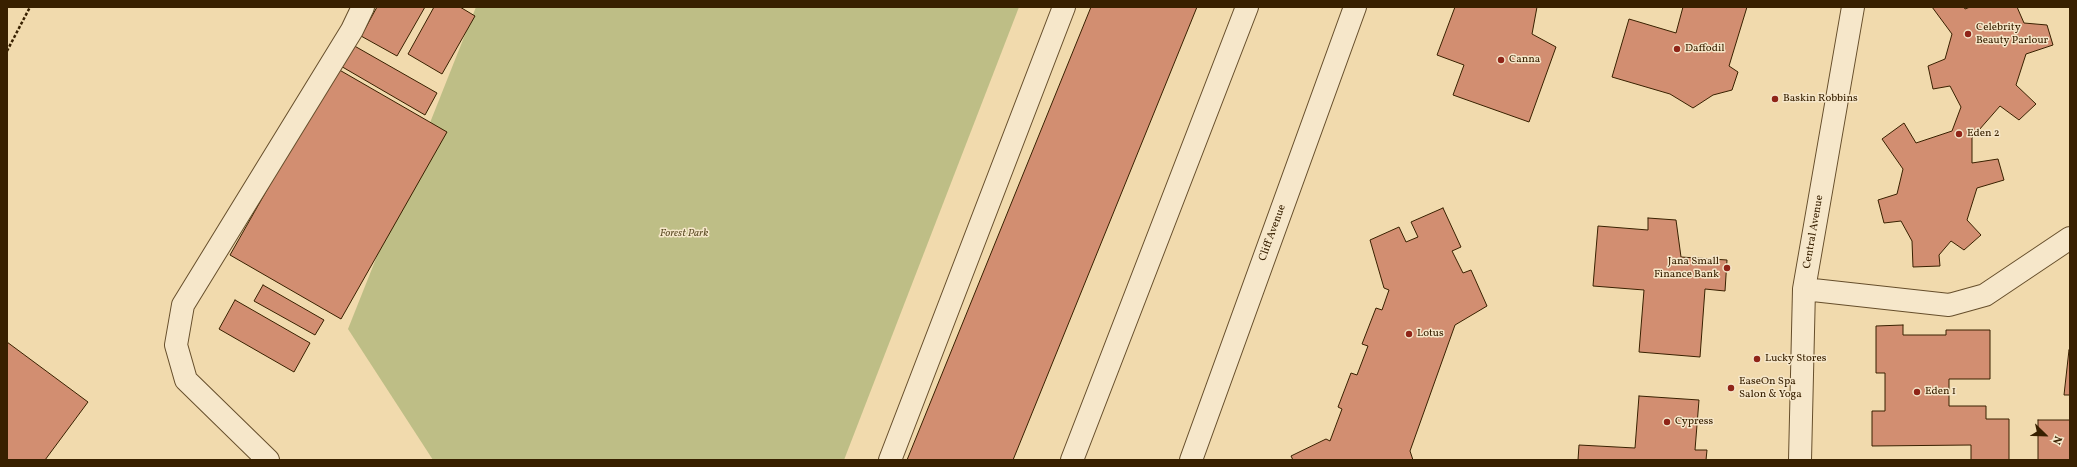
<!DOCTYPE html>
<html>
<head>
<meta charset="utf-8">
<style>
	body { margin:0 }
	#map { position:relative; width:2077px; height:467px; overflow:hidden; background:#f1daad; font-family:Vollkorn,serif }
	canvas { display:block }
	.frame { position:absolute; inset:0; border:8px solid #382000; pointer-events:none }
	.north { position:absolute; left:2025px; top:415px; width:40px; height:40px; -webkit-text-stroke:3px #f6e7ca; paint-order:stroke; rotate:113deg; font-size:11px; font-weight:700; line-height:16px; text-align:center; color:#382000 }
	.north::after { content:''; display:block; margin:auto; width:14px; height:18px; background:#382000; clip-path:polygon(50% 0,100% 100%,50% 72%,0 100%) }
</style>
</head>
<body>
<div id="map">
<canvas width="2077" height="467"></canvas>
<div class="frame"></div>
<div class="north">N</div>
</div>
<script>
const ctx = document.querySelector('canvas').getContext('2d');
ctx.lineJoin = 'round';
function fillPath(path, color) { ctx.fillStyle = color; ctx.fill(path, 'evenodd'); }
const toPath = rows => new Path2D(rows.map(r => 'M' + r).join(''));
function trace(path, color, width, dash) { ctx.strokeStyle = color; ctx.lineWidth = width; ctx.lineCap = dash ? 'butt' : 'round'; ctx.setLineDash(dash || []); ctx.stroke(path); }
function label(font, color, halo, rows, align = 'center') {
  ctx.font = font + ' Vollkorn,serif'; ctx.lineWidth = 3; ctx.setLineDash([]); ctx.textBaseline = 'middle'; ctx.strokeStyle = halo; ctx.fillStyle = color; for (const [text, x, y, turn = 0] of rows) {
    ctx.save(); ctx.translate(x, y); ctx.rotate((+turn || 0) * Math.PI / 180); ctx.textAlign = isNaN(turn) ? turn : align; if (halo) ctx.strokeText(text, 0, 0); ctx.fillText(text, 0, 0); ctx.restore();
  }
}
fillPath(toPath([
	[476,7,1019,7,844,460,433,460,348,329]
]), '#bebe86');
const building = toPath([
	[377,7,425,7,397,56,361,36,377,7],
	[434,7,460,7,475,16,442,74,408,54,434,7],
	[1091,7,1197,7,1013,460,907,460,1091,7],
	[1455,7,1537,7,1532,34,1556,47,1529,122,1453,95,1464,65,1437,55,1455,7],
	[1683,7,1747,7,1729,66,1738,72,1732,90,1713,95,1693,108,1670,94,1612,77,1629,19,1676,33,1683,7],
	[1932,7,1964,7,1965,9,1970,7,2017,7,2024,23,2047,25,2053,45,2026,54,2016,85,2036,104,2019,120,2000,106,1972,138,1972,163,1998,159,2004,180,1977,188,1967,220,1981,235,1964,250,1951,241,1939,255,1940,266,1913,267,1912,241,1901,221,1884,223,1878,200,1897,194,1903,169,1882,139,1904,123,1916,143,1952,131,1961,107,1950,86,1933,89,1928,66,1945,59,1952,34,1932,7],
	[351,44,437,93,425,115,339,65,351,44],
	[336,68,447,132,341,319,230,255,336,68],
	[1443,208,1461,247,1452,251,1463,273,1471,270,1487,306,1455,325,1410,451,1413,460,1293,460,1291,456,1326,439,1330,441,1342,409,1338,407,1351,373,1357,375,1368,346,1362,344,1376,308,1382,310,1389,290,1384,288,1370,240,1399,227,1406,242,1418,237,1411,222,1443,208],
	[1648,218,1676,220,1681,257,1727,260,1725,291,1705,289,1700,357,1639,352,1644,290,1593,286,1598,226,1648,230,1648,218],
	[263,285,324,320,315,335,254,301,263,285],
	[235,300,310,343,294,372,219,329,235,300],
	[1903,325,1903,335,1946,335,1946,330,1990,330,1990,379,1949,379,1949,406,1986,406,1986,419,2009,419,2009,460,1971,460,1971,445,1872,446,1872,411,1885,411,1885,373,1876,373,1876,326,1903,325],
	[7,342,88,402,45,460,7,460,7,342],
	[2069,350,2070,350,2070,395,2064,395,2069,350],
	[1639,396,1699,400,1695,450,1707,450,1706,460,1578,460,1579,445,1635,448,1639,396],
	[2038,420,2070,420,2070,460,2038,460,2038,420]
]);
fillPath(building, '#d28e71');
trace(building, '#382000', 1);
const minor = toPath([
	[1804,289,1949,305,1985,295,2070,238],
	[268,460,186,380,176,345,183,305,352,30,363,7],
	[890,460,1064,7],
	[1072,460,1247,7],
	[1191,460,1355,7],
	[1800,460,1804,289,1853,7]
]);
trace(minor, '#664e2b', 24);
trace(toPath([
	[7,51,30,7]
]), '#382000', 2.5, [3, 2]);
trace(minor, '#f6e7ca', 22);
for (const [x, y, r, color] of [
	[1968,34,4,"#8f2418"],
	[1677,49,4,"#8f2418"],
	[1501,60,4,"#8f2418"],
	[1775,99,4,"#8f2418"],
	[1959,134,4,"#8f2418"],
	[1727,268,4,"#8f2418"],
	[1409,334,4,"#8f2418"],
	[1757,359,4,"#8f2418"],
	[1731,388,4,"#8f2418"],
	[1917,392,4,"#8f2418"],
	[1667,422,4,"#8f2418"]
]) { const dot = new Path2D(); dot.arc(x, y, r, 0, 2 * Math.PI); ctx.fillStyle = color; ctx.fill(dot); trace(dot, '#f6e7ca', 1.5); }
label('11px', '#382000', '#f6e7ca', [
	["Celebrity",1976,28],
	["Beauty Parlour",1976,41],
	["Daffodil",1685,49],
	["Canna",1509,60],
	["Baskin Robbins",1783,99],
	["Eden 2",1967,134],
	["Jana Small",1719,262,"right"],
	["Finance Bank",1719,275,"right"],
	["Lotus",1417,334],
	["Lucky Stores",1765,359],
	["EaseOn Spa",1739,382],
	["Salon & Yoga",1739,395],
	["Eden 1",1925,392],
	["Cypress",1675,422]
], 'left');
label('11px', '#382000', '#f6e7ca', [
	["Central Avenue",1814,232,-80],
	["Cliff Avenue",1273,233,-70]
]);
label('italic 11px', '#604f28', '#f6e7ca', [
	["Forest Park",684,234]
]);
</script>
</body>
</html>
